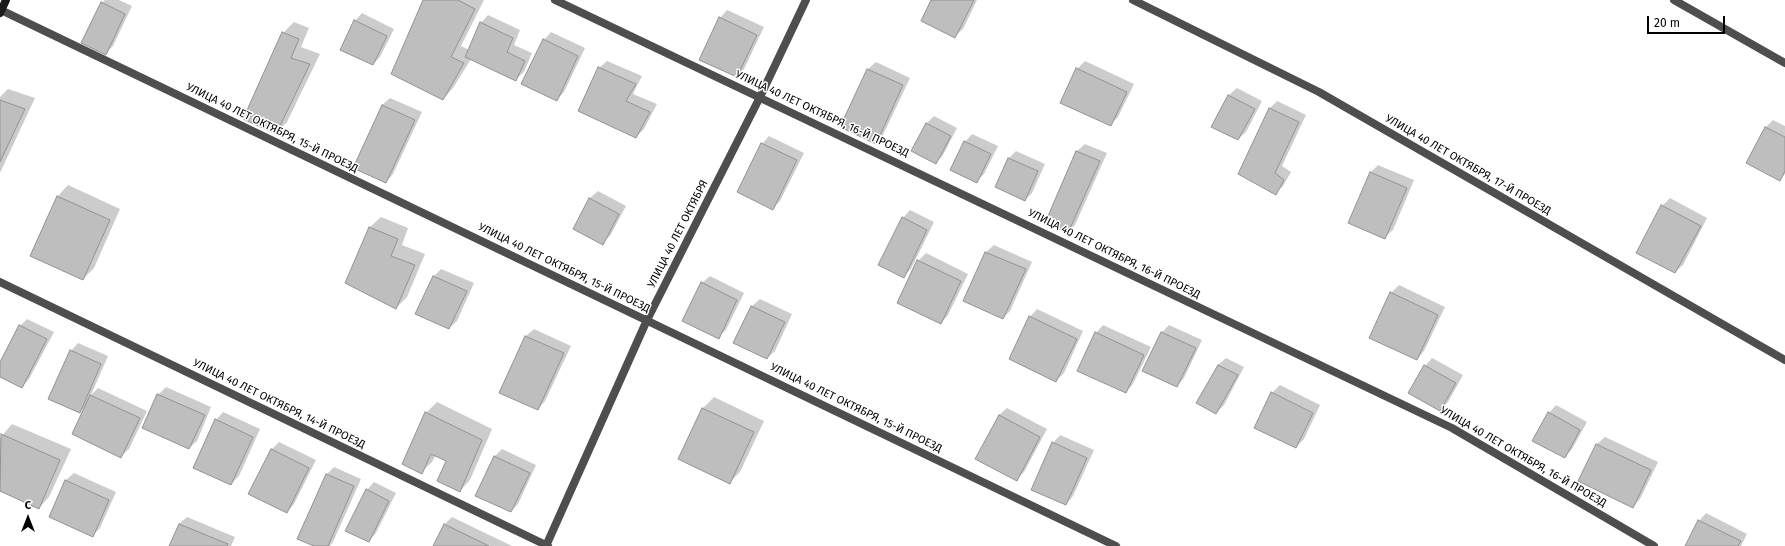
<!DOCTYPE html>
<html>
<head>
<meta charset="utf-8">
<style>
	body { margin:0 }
	#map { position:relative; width:1785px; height:546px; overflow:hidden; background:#fff; font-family:"Fira Sans",sans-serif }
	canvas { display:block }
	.north { position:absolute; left:8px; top:498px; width:40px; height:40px; -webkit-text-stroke:3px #fff; paint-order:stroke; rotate:0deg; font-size:11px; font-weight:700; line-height:16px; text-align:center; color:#000 }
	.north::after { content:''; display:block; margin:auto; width:14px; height:18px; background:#000; clip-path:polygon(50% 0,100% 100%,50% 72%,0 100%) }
	.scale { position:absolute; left:1647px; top:16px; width:78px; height:18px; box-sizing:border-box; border:2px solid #000; border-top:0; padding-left:5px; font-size:12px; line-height:14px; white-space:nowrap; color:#000; -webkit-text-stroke:3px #fff; paint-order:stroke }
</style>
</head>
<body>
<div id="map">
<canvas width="1785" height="546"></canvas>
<div class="north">С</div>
<div class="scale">20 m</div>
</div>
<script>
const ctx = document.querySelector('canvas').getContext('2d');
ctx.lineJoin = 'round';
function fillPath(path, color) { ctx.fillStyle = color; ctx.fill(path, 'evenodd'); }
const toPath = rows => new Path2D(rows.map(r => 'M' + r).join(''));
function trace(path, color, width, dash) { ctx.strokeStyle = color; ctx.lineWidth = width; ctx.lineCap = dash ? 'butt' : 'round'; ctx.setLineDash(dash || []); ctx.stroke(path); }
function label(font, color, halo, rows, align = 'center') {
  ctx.font = font + ' "Fira Sans",sans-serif'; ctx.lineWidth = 3; ctx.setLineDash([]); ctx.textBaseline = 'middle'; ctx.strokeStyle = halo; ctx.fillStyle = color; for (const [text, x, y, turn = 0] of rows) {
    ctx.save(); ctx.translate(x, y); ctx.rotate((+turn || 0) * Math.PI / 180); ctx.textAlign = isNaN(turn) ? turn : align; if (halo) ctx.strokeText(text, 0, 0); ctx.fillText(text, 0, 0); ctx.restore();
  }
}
fillPath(toPath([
	[105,0,119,0,132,6,113,46,105,54,102,3],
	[424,0,484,0,461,46,469,50,481,23,488,15,520,30,514,45,532,53,524,72,516,79,471,59,453,88,443,99],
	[932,0,977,0,963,29,955,36],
	[727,10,764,27,744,69,737,76,720,18],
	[362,13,394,29,380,57,373,64,355,21],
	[294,22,309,28,301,47,320,54,287,122,276,133,283,33],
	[551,32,585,48,564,92,557,100,544,40],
	[607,61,642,76,633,94,657,104,644,129,636,137,599,68],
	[1085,61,1134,84,1118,117,1110,125,1077,69],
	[876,62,910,78,883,135,876,142,842,126,868,69],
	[1237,88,1262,101,1246,132,1238,139,1213,126,1229,95],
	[8,89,35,98,0,173,0,97],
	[390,98,422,112,393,174,386,182,382,105],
	[1277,101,1306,115,1282,166,1291,172,1283,186,1275,194,1270,108],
	[934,116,957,128,943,155,936,163,926,124],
	[1773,120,1785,126,1785,174,1780,180,1765,128],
	[972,134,998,146,984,174,977,181,965,142],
	[769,136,804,153,780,201,773,208,762,144],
	[1085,144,1107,153,1075,225,1068,232,1046,222,1077,151],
	[1016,151,1045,164,1032,193,1025,200,1009,158],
	[1378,165,1414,180,1393,230,1385,237,1371,172],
	[68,185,120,209,94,268,83,279,31,255,58,196],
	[598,191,626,206,610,236,602,243,574,228,590,198],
	[1670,198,1707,218,1683,265,1675,272,1662,206],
	[910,210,934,222,911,269,903,277,903,218],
	[381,217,408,228,402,245,425,254,407,297,396,308,347,283,370,227],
	[994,245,1032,262,1010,311,1003,318,964,301,986,252],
	[926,253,968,274,948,315,941,323,918,261],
	[441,269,474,283,457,321,449,328,417,314,434,276],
	[710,276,744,293,726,330,718,337,702,283],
	[1399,285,1445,307,1424,351,1417,359,1391,293],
	[760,299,792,314,775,351,767,358,735,343,752,306],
	[1037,309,1083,331,1064,373,1056,381,1030,317],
	[27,319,54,332,29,379,22,387,0,376,0,365,20,326],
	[1103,325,1151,347,1133,384,1126,392,1096,333],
	[1169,325,1202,340,1184,378,1177,386,1144,371,1162,332],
	[534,329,571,346,545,401,538,409,501,392,526,336],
	[78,343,108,356,91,395,98,388,147,411,129,449,121,456,86,406,79,412,71,351],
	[1226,358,1244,367,1224,405,1216,413,1218,365],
	[1432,358,1463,375,1448,402,1440,409,1425,366],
	[1280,385,1320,405,1304,439,1296,447,1272,393],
	[166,387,211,407,197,441,189,448,158,395],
	[714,397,764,421,740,472,730,482,679,459,703,408],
	[437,402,492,429,470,480,460,491,448,460,436,455,432,462,421,472,426,413],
	[1556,405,1587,422,1572,449,1565,457,1549,413],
	[1007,408,1047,429,1024,472,1016,480,976,458,999,415],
	[223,412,260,429,239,476,231,484,216,420],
	[12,424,71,449,49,497,39,508,0,490,0,438],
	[1060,435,1094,450,1073,496,1066,504,1053,443],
	[1605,437,1658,462,1640,499,1633,507,1579,481,1597,444],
	[279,442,316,460,294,504,287,512,272,449],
	[502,449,536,465,518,504,511,511,494,457],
	[334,467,361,479,333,542,330,546,317,546,299,538,327,474],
	[74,473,116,492,100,528,93,535,50,516,66,480],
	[374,482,396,493,376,533,369,541,367,490],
	[1706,513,1747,534,1741,546,1686,546,1699,521],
	[187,517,235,537,231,546,170,546,179,524],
	[452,517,512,546,434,546,445,524]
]), '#0003');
const building = toPath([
	[423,0,458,0,475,9,451,57,464,63,443,100,391,74,423,0],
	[931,0,974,0,955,38,921,21,931,0],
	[101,2,125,14,106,55,81,43,101,2],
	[719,17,757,35,737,77,699,60,719,17],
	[354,20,387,36,373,65,340,50,354,20],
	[480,22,513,38,507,52,525,61,516,81,465,57,480,22],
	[282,32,299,39,291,58,310,64,276,134,243,119,282,32],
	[543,39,578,56,557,101,521,84,543,39],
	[598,67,636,84,626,101,650,112,636,138,578,111,598,67],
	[1076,68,1127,92,1111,126,1060,103,1076,68],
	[867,69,903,85,876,144,840,127,867,69],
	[1228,95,1255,109,1238,140,1211,127,1228,95],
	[0,100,25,109,0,162,0,100],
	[382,105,415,120,386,183,353,168,382,105],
	[1269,108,1299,122,1275,173,1284,180,1276,195,1238,174,1269,108],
	[926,123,951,136,936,164,911,151,926,123],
	[1765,127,1785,137,1785,171,1780,181,1746,163,1765,127],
	[964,141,991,154,977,183,950,170,964,141],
	[761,143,797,160,773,210,737,192,761,143],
	[1076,151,1100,161,1068,233,1045,223,1076,151],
	[1008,158,1038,171,1025,201,995,187,1008,158],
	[1370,172,1407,188,1385,239,1348,223,1370,172],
	[57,196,110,220,83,280,30,256,57,196],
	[589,198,619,214,603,245,573,229,589,198],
	[1661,205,1701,226,1675,273,1636,253,1661,205],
	[902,217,927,230,904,278,878,265,902,217],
	[369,227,398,239,391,256,415,265,396,309,345,283,369,227],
	[985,252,1026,269,1003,319,963,301,985,252],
	[917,260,961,281,941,324,897,303,917,260],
	[433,276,467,291,449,329,415,314,433,276],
	[701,282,737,300,719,339,682,321,701,282],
	[1390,292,1438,315,1417,360,1369,338,1390,292],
	[751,306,785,322,767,359,733,343,751,306],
	[1029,316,1077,339,1056,382,1009,359,1029,316],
	[19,325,47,339,22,388,0,377,0,362,19,325],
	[1095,332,1144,355,1126,393,1077,371,1095,332],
	[1161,332,1196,348,1177,387,1142,371,1161,332],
	[525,336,564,353,538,410,499,393,525,336],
	[70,350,101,364,80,413,48,399,70,350],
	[1218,365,1238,375,1216,414,1196,403,1218,365],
	[1424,365,1456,383,1440,411,1408,393,1424,365],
	[1271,392,1313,413,1296,448,1254,428,1271,392],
	[157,394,205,415,189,449,142,428,157,394],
	[90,395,140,418,121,458,72,434,90,395],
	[702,408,754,432,730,484,678,459,702,408],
	[425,412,482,440,460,492,437,481,446,461,431,454,422,474,402,464,425,412],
	[1548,412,1580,430,1565,458,1532,441,1548,412],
	[999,415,1040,437,1017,481,975,459,999,415],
	[215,419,253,437,231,485,193,468,215,419],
	[1,434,60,460,39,509,0,491,1,434],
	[1052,442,1087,458,1066,505,1031,490,1052,442],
	[1596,444,1651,470,1633,508,1578,481,1596,444],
	[271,449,309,468,287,513,248,494,271,449],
	[494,456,530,473,511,512,475,496,494,456],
	[326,474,354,486,328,546,314,546,297,539,326,474],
	[65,480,109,500,93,537,49,517,65,480],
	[366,489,389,501,369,542,345,531,366,489],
	[1698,520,1741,541,1738,546,1685,546,1698,520],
	[179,524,228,544,227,546,169,546,179,524],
	[444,524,489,546,433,546,444,524]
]);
fillPath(building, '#bebebe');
trace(building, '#929292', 1);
trace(toPath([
	[555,0,1452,428,1654,546],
	[1133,0,1319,92,1785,360],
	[1674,0,1785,63],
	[1,10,1116,546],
	[0,282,548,546],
	[546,546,647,320,760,97,806,0]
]), '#4e4e4e', 8);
trace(toPath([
	[0,13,6,0]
]), '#1b1b1b', 8);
label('11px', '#000', '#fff', [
	["УЛИЦА 40 ЛЕТ ОКТЯБРЯ, 16-Й ПРОЕЗД",822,114,25],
	["УЛИЦА 40 ЛЕТ ОКТЯБРЯ, 15-Й ПРОЕЗД",272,128,26],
	["УЛИЦА 40 ЛЕТ ОКТЯБРЯ, 17-Й ПРОЕЗД",1468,165,30],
	["УЛИЦА 40 ЛЕТ ОКТЯБРЯ",678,234,-63],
	["УЛИЦА 40 ЛЕТ ОКТЯБРЯ, 16-Й ПРОЕЗД",1114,254,26],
	["УЛИЦА 40 ЛЕТ ОКТЯБРЯ, 15-Й ПРОЕЗД",564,268,26],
	["УЛИЦА 40 ЛЕТ ОКТЯБРЯ, 14-Й ПРОЕЗД",279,404,26],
	["УЛИЦА 40 ЛЕТ ОКТЯБРЯ, 15-Й ПРОЕЗД",856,408,26],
	["УЛИЦА 40 ЛЕТ ОКТЯБРЯ, 16-Й ПРОЕЗД",1523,457,30]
]);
</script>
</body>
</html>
